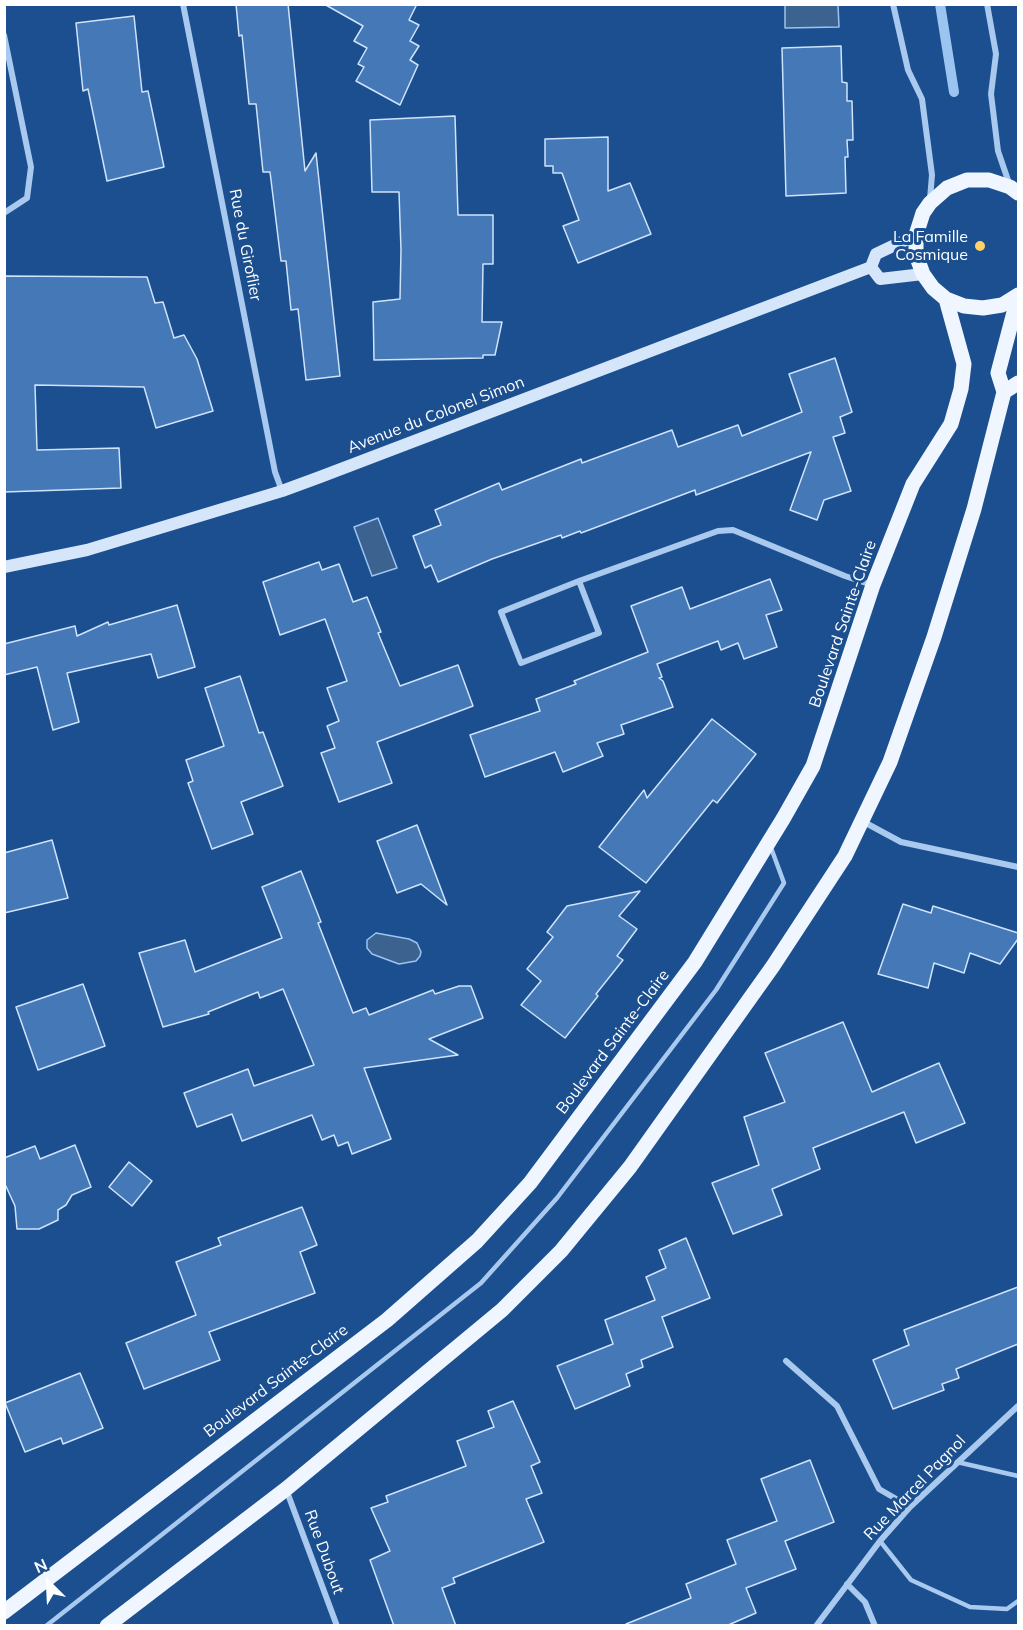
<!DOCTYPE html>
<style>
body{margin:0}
#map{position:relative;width:1023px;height:1630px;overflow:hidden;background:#1b4f8f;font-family:Mulish,sans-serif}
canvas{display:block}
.frame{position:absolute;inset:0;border:6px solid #fff;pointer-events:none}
.north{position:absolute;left:18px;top:1552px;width:60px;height:60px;-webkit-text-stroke:4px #1b4f8f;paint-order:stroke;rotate:336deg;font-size:16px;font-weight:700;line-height:24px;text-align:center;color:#fff}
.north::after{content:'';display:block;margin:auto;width:21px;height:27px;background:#fff;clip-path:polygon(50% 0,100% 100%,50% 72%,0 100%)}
</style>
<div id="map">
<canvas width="1023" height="1630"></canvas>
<div class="frame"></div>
<div class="north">N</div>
</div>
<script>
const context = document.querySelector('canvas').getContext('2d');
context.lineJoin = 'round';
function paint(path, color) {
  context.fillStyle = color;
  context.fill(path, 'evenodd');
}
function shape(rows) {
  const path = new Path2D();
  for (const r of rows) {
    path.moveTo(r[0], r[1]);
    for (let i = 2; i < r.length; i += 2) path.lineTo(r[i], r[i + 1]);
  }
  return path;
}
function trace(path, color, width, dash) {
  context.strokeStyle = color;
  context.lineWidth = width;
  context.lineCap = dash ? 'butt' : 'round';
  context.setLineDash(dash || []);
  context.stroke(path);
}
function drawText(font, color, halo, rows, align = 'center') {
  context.font = font + ' Mulish,sans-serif';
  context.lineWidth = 6;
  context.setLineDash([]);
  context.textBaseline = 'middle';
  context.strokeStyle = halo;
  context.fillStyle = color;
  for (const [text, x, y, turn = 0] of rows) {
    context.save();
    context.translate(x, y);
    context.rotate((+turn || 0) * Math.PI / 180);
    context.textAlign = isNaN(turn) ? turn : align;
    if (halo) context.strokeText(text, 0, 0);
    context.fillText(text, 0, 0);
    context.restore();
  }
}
const water = shape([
 [785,5,838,5,839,27,785,28,785,5],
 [378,518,397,568,372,576,354,527,378,518],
 [376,933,409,939,417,943,421,952,420,956,416,961,399,964,372,954,367,948,367,940,376,933]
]);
const stream = shape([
 [940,4,954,92]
]);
const building = shape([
 [236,4,288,4,305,171,316,153,340,376,306,380,298,309,291,310,286,261,281,261,270,172,263,172,256,104,249,104,242,35,239,36,236,4],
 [324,4,417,4,409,20,419,25,410,41,419,46,410,60,418,65,400,105,356,81,364,67,358,64,367,48,354,41,363,26,324,4],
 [134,16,142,92,148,91,164,167,107,181,88,89,83,91,76,23,134,16],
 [841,46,842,82,847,83,847,101,852,101,853,140,847,140,848,157,845,157,846,193,786,196,782,48,841,46],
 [455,116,458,215,493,215,493,264,483,264,482,322,502,322,495,355,483,355,483,358,374,360,373,302,400,299,401,250,399,192,372,192,370,120,455,116],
 [608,137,608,191,630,183,651,234,578,263,563,226,579,220,562,173,553,173,553,166,545,166,545,139,608,137],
 [4,276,147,277,155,303,163,302,174,338,184,335,197,359,213,411,156,428,144,387,35,385,37,450,119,448,121,488,4,492,4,276],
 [835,358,852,412,840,417,845,433,833,437,851,491,824,500,817,520,790,510,811,452,696,495,695,490,581,533,580,531,562,538,561,535,492,559,438,582,431,565,425,568,413,536,441,525,435,510,499,483,502,490,581,459,582,463,672,430,678,447,738,425,742,436,802,412,789,374,835,358],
 [319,562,322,570,339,564,353,602,367,597,381,632,378,633,400,686,458,665,473,706,377,742,392,783,339,802,321,753,335,748,327,726,339,721,327,688,347,681,325,619,280,635,263,582,319,562],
 [770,579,782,610,766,615,777,647,744,659,738,643,721,650,718,641,657,664,662,677,659,678,663,681,673,707,621,725,624,734,597,743,603,756,563,772,555,752,485,777,470,735,540,711,536,699,576,684,574,681,648,652,631,606,682,587,690,609,770,579],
 [177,605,195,667,158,678,151,654,67,673,79,722,53,730,37,667,4,675,4,644,75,626,77,636,108,622,109,625,177,605],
 [240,676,259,733,263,732,283,786,241,802,253,834,212,849,188,783,193,781,186,760,224,746,205,688,240,676],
 [712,719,756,754,717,803,713,800,646,883,599,847,644,790,647,798,712,719],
 [417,825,447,905,421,884,397,893,377,841,417,825],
 [52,840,68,898,4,913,4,853,52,840],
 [301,871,321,922,318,923,353,1013,366,1008,369,1015,433,990,435,994,459,986,471,986,483,1018,429,1039,458,1055,364,1068,391,1139,352,1154,348,1142,338,1146,334,1135,322,1140,312,1115,242,1141,232,1114,197,1127,184,1093,248,1069,254,1086,314,1065,283,989,260,998,258,992,208,1012,209,1014,163,1027,139,953,185,940,195,972,282,938,262,887,301,871],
 [640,891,619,916,637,929,617,956,623,960,596,994,598,996,565,1038,521,1005,541,981,527,969,553,937,547,932,567,906,640,891],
 [903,904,931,913,933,906,1018,933,1018,939,1000,964,970,953,964,973,934,963,928,988,878,974,903,904],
 [83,984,105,1046,38,1070,16,1007,83,984],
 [843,1022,872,1092,939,1063,965,1123,916,1143,904,1112,813,1148,820,1169,772,1189,782,1215,733,1234,712,1183,759,1165,744,1117,785,1102,765,1053,843,1022],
 [75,1145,91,1187,72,1195,66,1205,58,1210,58,1220,39,1229,17,1229,15,1206,4,1182,4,1158,35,1146,40,1159,75,1145],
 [129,1162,152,1181,132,1206,109,1187,129,1162],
 [302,1207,317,1245,300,1252,315,1293,209,1332,220,1360,144,1389,126,1343,196,1315,176,1262,221,1245,218,1238,302,1207],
 [686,1238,710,1298,662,1317,673,1347,641,1360,643,1367,626,1374,630,1386,575,1409,557,1366,613,1344,605,1320,655,1300,646,1277,666,1268,659,1250,686,1238],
 [1018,1287,1018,1344,956,1369,959,1378,942,1384,944,1390,893,1409,873,1360,909,1345,904,1330,1018,1287],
 [80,1373,103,1428,63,1444,61,1438,25,1452,5,1403,80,1373],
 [513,1401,540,1462,531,1466,542,1493,526,1499,544,1542,453,1578,455,1583,442,1588,456,1626,394,1626,370,1560,390,1551,371,1508,388,1502,386,1496,466,1466,457,1441,494,1427,488,1411,513,1401],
 [810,1460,834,1522,785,1541,796,1569,746,1588,756,1613,726,1626,626,1626,626,1624,691,1598,686,1584,736,1564,727,1540,777,1521,761,1479,810,1460]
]);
const service = shape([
 [957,1462,1018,1476],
 [880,1541,911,1580,970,1607,1007,1609,1018,1601],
 [46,1626,481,1283,557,1198,716,990,784,883,770,845]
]);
const minor = shape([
 [183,4,275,472,282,491],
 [893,4,908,70,922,99,932,175,930,199],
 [987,4,996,54,991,94,998,151,1010,186],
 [4,35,31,167,27,198,4,213],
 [579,581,599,633,521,663,501,612,579,581,718,531,733,530,845,576,872,585],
 [862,821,901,842,1018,867],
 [786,1361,837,1406,879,1489,910,1507],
 [286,1489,337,1626],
 [847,1584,865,1602,875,1626],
 [816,1626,880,1541,910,1507,1018,1406]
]);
const secondary = shape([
 [871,267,880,279,923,274],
 [4,567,87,550,282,491,320,477,871,267,876,254,916,235]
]);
const primary = shape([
 [1018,193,1010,187,989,180,967,180,947,188,930,203,923,213,916,235,916,255,923,274,933,288,946,299,964,306,983,308,1002,305,1018,295],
 [1004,392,1018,383],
 [4,1612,387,1320,477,1241,530,1183,695,962,783,819,813,766,873,585,913,484,951,424,961,389,964,364,946,299],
 [107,1626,286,1489,502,1310,561,1251,630,1167,773,966,845,856,890,762,934,637,974,509,1004,392,998,373,1018,297]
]);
const markers = [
 [980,246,6,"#ffd166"]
];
const poiNames = [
 ["La Famille",968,237],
 ["Cosmique",968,255]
];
const streetNames = [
 ["Rue du Giroflier",245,245,79],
 ["Avenue du Colonel Simon",436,415,-21],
 ["Boulevard Sainte-Claire",843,624,-71],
 ["Boulevard Sainte-Claire",613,1042,-53],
 ["Boulevard Sainte-Claire",276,1381,-37],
 ["Rue Marcel Pagnol",915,1488,-46],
 ["Rue Dubout",324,1552,70]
];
paint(water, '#3c6290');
trace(water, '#9cc4f0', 1.5);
trace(stream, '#9cc4f0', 10);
paint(building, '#4478b7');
trace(building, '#cfe3fa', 1.5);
trace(service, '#a9c9ee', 4.5);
trace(minor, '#a9c9ee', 6);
trace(secondary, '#d6e6fa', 12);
trace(primary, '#f0f6ff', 15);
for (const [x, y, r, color] of markers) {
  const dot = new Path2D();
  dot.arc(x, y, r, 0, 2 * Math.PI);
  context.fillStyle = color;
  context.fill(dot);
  trace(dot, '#1b4f8f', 2);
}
drawText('16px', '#fff', '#1b4f8f', poiNames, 'right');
drawText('16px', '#fff', '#1b4f8f', streetNames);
</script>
